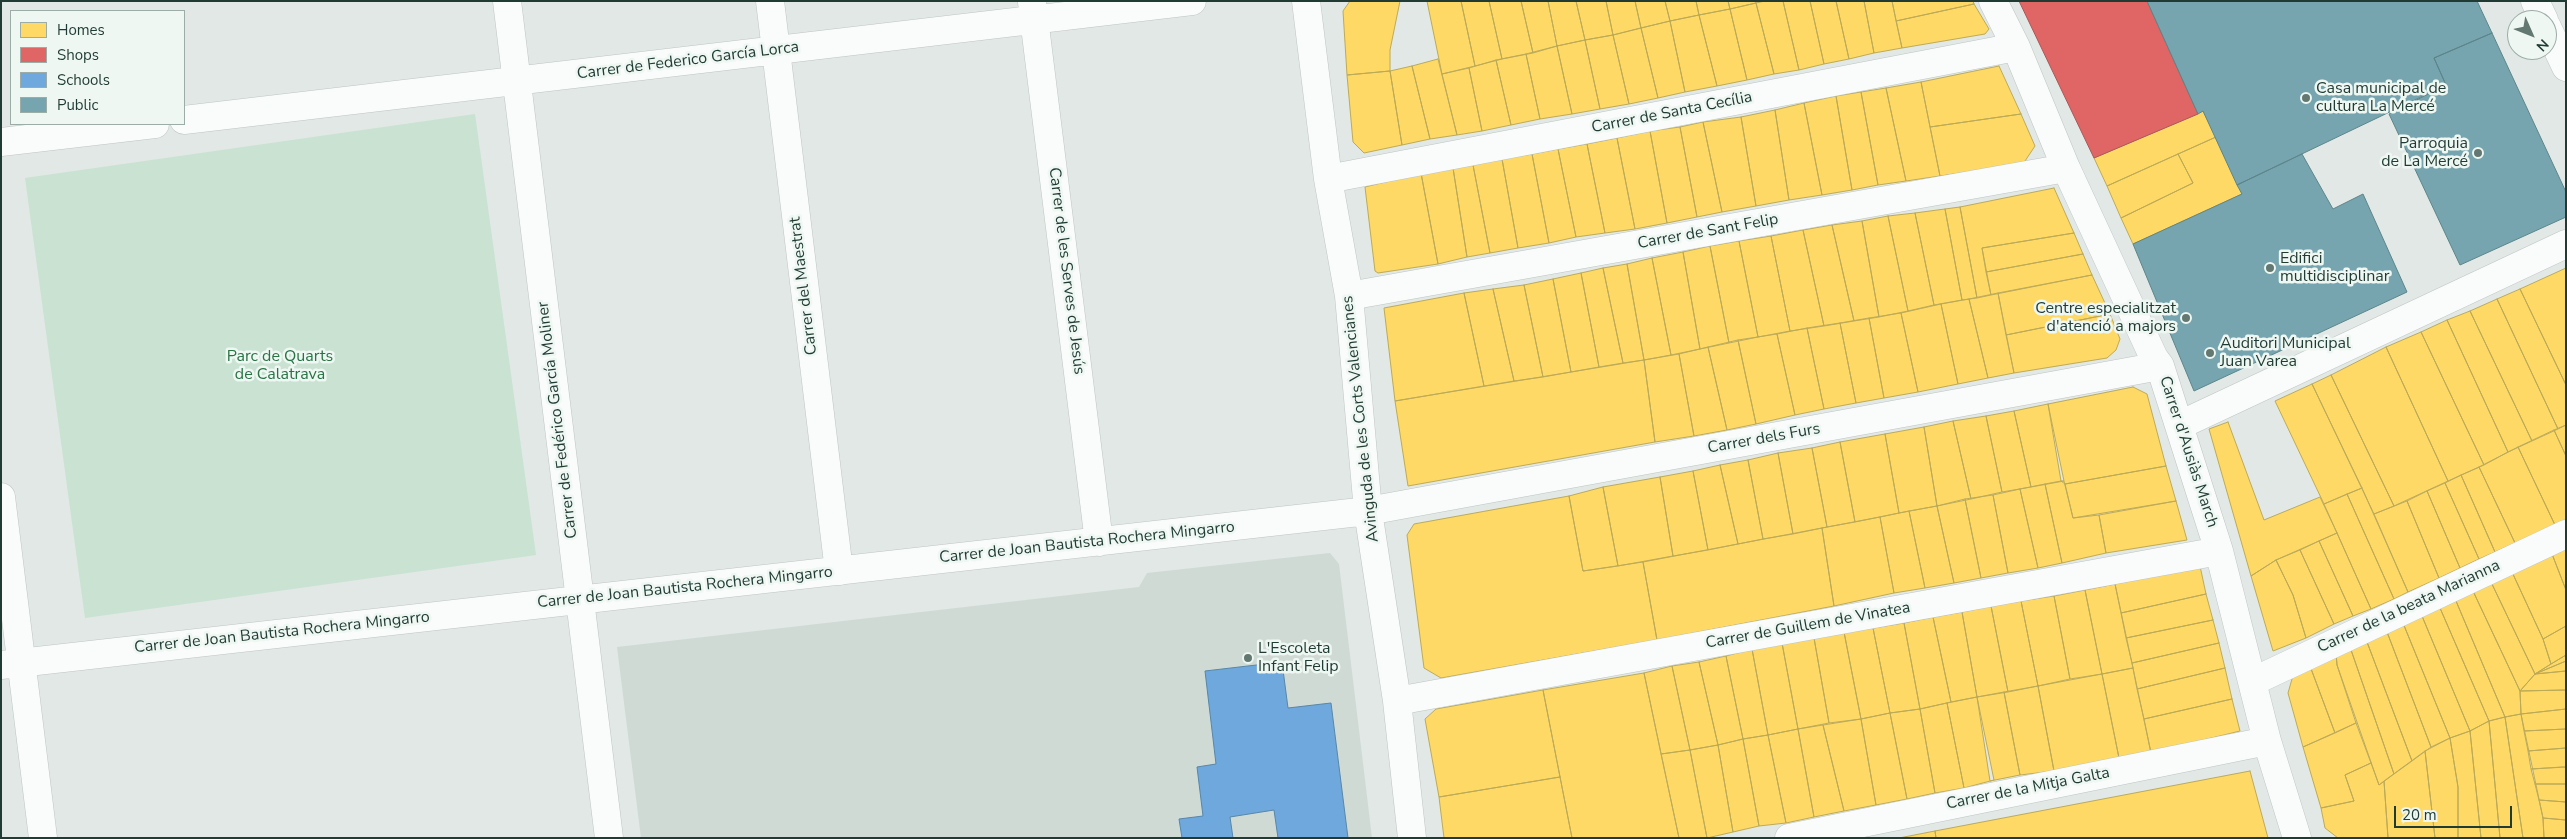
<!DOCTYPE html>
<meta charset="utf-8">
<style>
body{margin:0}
#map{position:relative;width:2567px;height:839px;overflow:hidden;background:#e1e8e5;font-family:"Nunito Sans",sans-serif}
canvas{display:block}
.frame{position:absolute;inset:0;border:2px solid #1f3b33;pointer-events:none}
.legend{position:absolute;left:10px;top:10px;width:175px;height:115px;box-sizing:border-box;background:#eff7f3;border:1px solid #9caca6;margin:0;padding:6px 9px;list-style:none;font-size:15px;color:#1f3b33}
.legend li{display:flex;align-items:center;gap:10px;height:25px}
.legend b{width:25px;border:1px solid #9caca6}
.north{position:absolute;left:2507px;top:10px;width:50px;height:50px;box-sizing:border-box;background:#eff7f3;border:1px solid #9caca6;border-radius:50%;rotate:134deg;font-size:14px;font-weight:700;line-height:20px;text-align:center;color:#1f3b33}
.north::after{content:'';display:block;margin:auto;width:18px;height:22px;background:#637871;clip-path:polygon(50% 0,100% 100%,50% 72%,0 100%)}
.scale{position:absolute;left:2394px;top:806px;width:118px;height:22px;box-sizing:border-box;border:2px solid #1f3b33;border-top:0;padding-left:6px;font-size:15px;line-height:18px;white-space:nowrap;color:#1f3b33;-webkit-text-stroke:4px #eff7f3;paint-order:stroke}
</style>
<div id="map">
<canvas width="2567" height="839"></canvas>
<div class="frame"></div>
<ul class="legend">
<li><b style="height:14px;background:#ffd966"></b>Homes</li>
<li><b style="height:14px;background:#e06666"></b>Shops</li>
<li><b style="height:14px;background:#6fa8dc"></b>Schools</li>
<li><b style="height:14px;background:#76a5af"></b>Public</li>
</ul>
<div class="north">N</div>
<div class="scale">20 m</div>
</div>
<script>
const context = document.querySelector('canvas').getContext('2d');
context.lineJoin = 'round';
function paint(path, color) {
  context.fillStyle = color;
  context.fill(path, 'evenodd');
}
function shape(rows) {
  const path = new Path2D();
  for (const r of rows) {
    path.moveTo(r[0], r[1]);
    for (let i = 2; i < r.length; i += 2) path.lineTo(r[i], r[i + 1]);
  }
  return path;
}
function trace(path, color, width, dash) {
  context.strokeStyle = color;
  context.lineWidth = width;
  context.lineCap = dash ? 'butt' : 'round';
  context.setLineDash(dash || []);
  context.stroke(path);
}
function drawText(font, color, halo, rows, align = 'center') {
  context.font = font + ' "Nunito Sans",sans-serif';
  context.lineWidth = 5;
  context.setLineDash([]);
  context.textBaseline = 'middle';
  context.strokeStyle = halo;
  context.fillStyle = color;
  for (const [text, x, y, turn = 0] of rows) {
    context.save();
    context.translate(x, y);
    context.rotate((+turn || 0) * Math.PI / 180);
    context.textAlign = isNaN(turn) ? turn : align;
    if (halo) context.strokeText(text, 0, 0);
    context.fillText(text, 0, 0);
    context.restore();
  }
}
const built = shape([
 [1330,553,1339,564,1372,838,641,838,617,647,1139,587,1147,573]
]);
const green = shape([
 [475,114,536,555,85,618,25,178]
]);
const homes = shape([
 [1350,1,1400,1,1390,50,1390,71,1347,75,1343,11,1350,1],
 [1427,1,1461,1,1475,66,1442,74,1427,1],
 [1461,1,1489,1,1502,59,1475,66,1461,1],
 [1489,1,1521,1,1533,53,1502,59,1489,1],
 [1521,1,1548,1,1557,46,1533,53,1521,1],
 [1548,1,1576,1,1585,40,1557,46,1548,1],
 [1576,1,1606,1,1613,35,1585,40,1576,1],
 [1606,1,1635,1,1641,28,1613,35,1606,1],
 [1635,1,1665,1,1670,21,1641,28,1635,1],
 [1665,1,1696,1,1699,15,1670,21,1665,1],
 [1696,1,1728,1,1730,9,1699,15,1696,1],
 [1728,1,1756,1,1756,3,1730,9,1728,1],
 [1765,1,1783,1,1799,70,1774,74,1756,3,1765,1],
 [1783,1,1810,1,1824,64,1799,70,1783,1],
 [1810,1,1836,1,1849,59,1824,64,1810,1],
 [1836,1,1864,1,1874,53,1849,59,1836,1],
 [1864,1,1892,1,1902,48,1874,53,1864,1],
 [1892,1,1973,1,1974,4,1896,21,1892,1],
 [1756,3,1774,74,1747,80,1730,9,1756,3],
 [1974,4,1989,29,1985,34,1902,48,1896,21,1974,4],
 [1730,9,1747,80,1717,86,1699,15,1730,9],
 [1699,15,1717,86,1685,92,1670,21,1699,15],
 [1670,21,1685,92,1658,98,1641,28,1670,21],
 [1641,28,1658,98,1629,104,1613,35,1641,28],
 [1613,35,1629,104,1600,109,1585,40,1613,35],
 [1585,40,1600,109,1572,114,1557,46,1585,40],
 [1557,46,1572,114,1540,119,1526,54,1557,46],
 [1526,54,1540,119,1511,125,1496,60,1526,54],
 [1438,59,1457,135,1430,139,1412,66,1438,59],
 [1496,60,1511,125,1482,131,1469,68,1496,60],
 [1412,66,1430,139,1402,145,1390,71,1412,66],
 [1999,66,2021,114,1930,127,1921,82,1999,66],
 [1469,68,1482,131,1457,135,1442,74,1469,68],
 [1390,71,1402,145,1364,153,1353,142,1347,75,1390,71],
 [1921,82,1940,176,1906,181,1886,88,1921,82],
 [1886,88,1906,181,1878,185,1861,92,1886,88],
 [1861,92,1878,185,1852,190,1836,96,1861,92],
 [1836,96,1852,190,1822,195,1804,103,1836,96],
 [1804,103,1822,195,1789,200,1775,110,1804,103],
 [1775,110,1789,200,1756,206,1741,117,1775,110],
 [2203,111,2216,137,2107,186,2094,158,2203,111],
 [2021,114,2035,146,2023,164,1940,176,1930,127,2021,114],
 [1741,117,1756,206,1722,212,1703,122,1741,117],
 [1703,122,1722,212,1697,217,1680,127,1703,122],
 [1680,127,1697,217,1667,223,1650,131,1680,127],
 [1650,131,1667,223,1635,229,1617,138,1650,131],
 [2216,137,2242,194,2133,244,2121,218,2193,183,2178,154,2216,137],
 [1617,138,1635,229,1605,233,1587,144,1617,138],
 [1587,144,1605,233,1576,237,1558,149,1587,144],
 [1558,149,1576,237,1549,243,1532,154,1558,149],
 [1532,154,1549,243,1518,248,1502,159,1532,154],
 [2178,154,2193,183,2121,218,2107,186,2178,154],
 [1502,159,1518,248,1490,253,1473,165,1502,159],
 [1473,165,1490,253,1467,257,1453,168,1473,165],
 [1453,168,1467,257,1438,264,1421,173,1453,168],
 [1421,173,1438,264,1378,273,1375,271,1365,187,1421,173],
 [2054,188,2074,233,1982,248,1991,295,1977,298,1960,207,2054,188],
 [1960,207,1977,298,1962,300,1945,209,1960,207],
 [1945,209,1962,300,1934,305,1915,213,1945,209],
 [1915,213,1934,305,1908,311,1888,216,1915,213],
 [1888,216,1908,311,1879,317,1862,221,1888,216],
 [1862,221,1879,317,1854,321,1832,225,1862,221],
 [1832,225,1854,321,1824,326,1803,230,1832,225],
 [1803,230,1824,326,1790,331,1771,236,1803,230],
 [2074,233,2083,254,1986,272,1982,248,2074,233],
 [1771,236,1790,331,1758,337,1739,241,1771,236],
 [1739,241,1758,337,1729,343,1710,246,1739,241],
 [1710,246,1729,343,1700,349,1683,252,1710,246],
 [1683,252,1700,349,1671,355,1652,258,1683,252],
 [2083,254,2092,275,1991,295,1986,272,2083,254],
 [1652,258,1671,355,1644,360,1627,264,1652,258],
 [1627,264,1644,360,1623,363,1603,268,1627,264],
 [1603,268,1623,363,1599,367,1581,273,1603,268],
 [2566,268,2566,385,2520,289,2566,268],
 [1581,273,1599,367,1571,372,1553,279,1581,273],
 [2092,275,2110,314,2006,335,1998,293,2092,275],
 [1553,279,1571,372,1543,377,1524,285,1553,279],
 [1524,285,1543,377,1514,381,1493,289,1524,285],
 [1493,289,1514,381,1484,386,1464,293,1493,289],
 [2520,289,2566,385,2566,425,2558,429,2497,299,2520,289],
 [1464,293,1484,386,1395,401,1384,308,1464,293],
 [1998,293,2014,373,1988,378,1969,299,1998,293],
 [1969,299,1988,378,1958,384,1941,304,1969,299],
 [2497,299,2558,429,2532,441,2470,311,2497,299],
 [1941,304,1958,384,1918,392,1901,313,1941,304],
 [2470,311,2532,441,2508,452,2447,320,2470,311],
 [1901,313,1918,392,1884,398,1869,318,1901,313],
 [2110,314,2120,339,2116,350,2107,358,2014,373,2006,335,2110,314],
 [1869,318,1884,398,1856,403,1840,323,1869,318],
 [2447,320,2508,452,2484,465,2421,332,2447,320],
 [1840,323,1856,403,1824,409,1807,328,1840,323],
 [1807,328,1824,409,1795,415,1777,334,1807,328],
 [2421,332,2484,465,2448,481,2386,347,2421,332],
 [1777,334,1795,415,1756,424,1738,340,1777,334],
 [1738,340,1756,424,1727,430,1708,347,1738,340],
 [1708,347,1727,430,1694,436,1679,354,1708,347],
 [2386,347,2448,481,2394,506,2331,375,2386,347],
 [1679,354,1694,436,1655,442,1644,360,1679,354],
 [1644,360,1655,442,1408,486,1395,401,1644,360],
 [2331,375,2394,506,2374,514,2312,384,2331,375],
 [2312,384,2362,488,2324,504,2275,401,2312,384],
 [2133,387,2147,394,2166,466,2065,484,2061,481,2048,404,2133,387],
 [2048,404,2064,481,2031,487,2014,411,2048,404],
 [2014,411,2031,487,2002,492,1986,416,2014,411],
 [1986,416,2002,492,1971,499,1953,421,1986,416],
 [1953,421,1971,499,1937,506,1924,427,1953,421],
 [2228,422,2264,520,2320,497,2337,533,2276,560,2251,576,2209,429,2228,422],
 [2566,425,2566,456,2554,430,2566,425],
 [1924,427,1937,506,1899,513,1885,434,1924,427],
 [2554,430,2566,456,2566,520,2555,525,2518,447,2554,430],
 [1885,434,1899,513,1855,522,1840,442,1885,434],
 [1840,442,1855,522,1827,527,1812,448,1840,442],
 [2518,447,2555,525,2515,543,2479,467,2518,447],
 [1812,448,1827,527,1793,534,1778,453,1812,448],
 [1778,453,1793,534,1763,539,1748,460,1778,453],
 [1748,460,1763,539,1738,544,1720,465,1748,460],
 [1720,465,1738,544,1708,550,1693,471,1720,465],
 [2166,466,2176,501,2073,518,2065,484,2166,466],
 [2479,467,2515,543,2495,552,2461,475,2479,467],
 [1693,471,1708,550,1673,556,1660,477,1693,471],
 [2461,475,2495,552,2479,559,2445,483,2461,475],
 [1660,477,1673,556,1618,566,1603,487,1660,477],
 [2061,481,2064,481,2073,518,2099,515,2106,553,2062,563,2045,484,2061,481],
 [2445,483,2479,559,2460,568,2427,491,2445,483],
 [2045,484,2062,563,2038,568,2020,489,2045,484],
 [1603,487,1618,566,1583,571,1569,496,1603,487],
 [2362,488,2408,592,2394,599,2347,494,2362,488],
 [2020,489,2038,568,2008,573,1993,495,2020,489],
 [2427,491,2460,568,2439,578,2407,501,2427,491],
 [2347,494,2394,599,2371,609,2324,504,2347,494],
 [1993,495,2008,573,1981,578,1965,499,1993,495],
 [1569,496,1583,571,1643,562,1657,640,1441,678,1424,668,1407,535,1414,524,1569,496],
 [1965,499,1981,578,1954,583,1937,506,1965,499],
 [2176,501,2187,540,2106,553,2099,515,2176,501],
 [2407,501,2439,578,2408,592,2374,514,2407,501],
 [1937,506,1954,583,1925,588,1909,511,1937,506],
 [1909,511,1925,588,1894,593,1880,517,1909,511],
 [1880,517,1894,593,1834,606,1822,528,1880,517],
 [1822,528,1834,606,1657,640,1643,562,1822,528],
 [2337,533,2371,609,2353,616,2319,541,2337,533],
 [2319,541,2353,616,2334,624,2300,550,2319,541],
 [2566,549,2566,590,2552,554,2566,549],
 [2300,550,2334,624,2306,638,2293,595,2276,560,2300,550],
 [2552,554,2566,590,2566,626,2543,639,2512,572,2552,554],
 [2276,560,2293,595,2306,638,2273,651,2251,576,2276,560],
 [2200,566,2206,594,2121,613,2115,584,2200,566],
 [2512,572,2543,639,2551,664,2535,674,2491,582,2512,572],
 [2491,582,2535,674,2520,691,2473,591,2491,582],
 [2115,584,2133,668,2102,674,2085,590,2115,584],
 [2085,590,2102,674,2070,679,2054,596,2085,590],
 [2473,591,2520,691,2521,714,2505,717,2456,601,2473,591],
 [2206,594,2213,620,2126,638,2121,613,2206,594],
 [2054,596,2070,679,2038,686,2021,601,2054,596],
 [2021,601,2038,686,2008,692,1991,606,2021,601],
 [2456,601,2505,717,2489,721,2440,608,2456,601],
 [1991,606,2008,692,1977,697,1962,612,1991,606],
 [2440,608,2489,721,2470,731,2422,616,2440,608],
 [1962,612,1977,697,1951,702,1933,617,1962,612],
 [2422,616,2470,731,2450,738,2403,623,2422,616],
 [1933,617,1951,702,1920,709,1904,623,1933,617],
 [2213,620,2219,643,2132,663,2126,638,2213,620],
 [1904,623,1920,709,1890,713,1873,628,1904,623],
 [2403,623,2450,738,2431,747,2387,632,2403,623],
 [2566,626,2566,655,2551,664,2543,639,2566,626],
 [1873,628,1890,713,1861,719,1844,632,1873,628],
 [1844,632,1861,719,1829,723,1814,638,1844,632],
 [2387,632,2431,747,2412,761,2367,642,2387,632],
 [1814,638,1829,723,1798,729,1782,643,1814,638],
 [2367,642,2412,761,2394,774,2350,647,2367,642],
 [1782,643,1798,729,1768,735,1752,649,1782,643],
 [2219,643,2225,668,2137,689,2132,663,2219,643],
 [2350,647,2394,774,2379,785,2337,665,2336,653,2350,647],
 [1752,649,1768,735,1743,739,1726,656,1752,649],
 [2336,653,2337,665,2356,723,2335,733,2310,666,2336,653],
 [2566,655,2566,661,2535,674,2551,664,2566,655],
 [1726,656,1743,739,1718,745,1699,662,1726,656],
 [2566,661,2566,671,2535,674,2566,661],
 [1699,662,1718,745,1690,750,1672,666,1699,662],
 [1672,666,1690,750,1661,754,1644,673,1672,666],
 [2310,666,2335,733,2303,747,2288,693,2294,672,2310,666],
 [2133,668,2151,753,2119,758,2102,674,2133,668],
 [2225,668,2232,699,2144,719,2137,689,2225,668],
 [2566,671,2566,690,2520,691,2535,674,2566,671],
 [1644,673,1679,838,1572,838,1543,690,1644,673],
 [2102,674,2119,758,2054,771,2038,686,2102,674],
 [2038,686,2054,771,2020,775,2004,692,2038,686],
 [1543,690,1560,777,1439,797,1425,719,1436,709,1543,690],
 [2566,690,2566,709,2521,714,2520,691,2566,690],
 [2004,692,2020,775,1990,781,1977,697,2004,692],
 [1977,697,1994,780,1964,788,1947,703,1977,697],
 [2232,699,2240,731,2151,753,2144,719,2232,699],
 [1947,703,1964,788,1935,793,1920,709,1947,703],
 [1920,709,1935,793,1907,799,1890,713,1920,709],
 [2566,709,2566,729,2524,731,2521,714,2566,709],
 [1890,713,1907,799,1876,805,1861,719,1890,713],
 [2521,714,2543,818,2544,838,2523,838,2505,717,2521,714],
 [2505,717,2523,838,2500,838,2489,721,2505,717],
 [1861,719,1876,805,1844,811,1823,725,1861,719],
 [2489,721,2500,838,2481,838,2470,731,2489,721],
 [2356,723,2371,763,2345,775,2354,801,2321,808,2303,747,2356,723],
 [1823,725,1844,811,1814,817,1798,729,1823,725],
 [1798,729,1814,817,1786,823,1768,735,1798,729],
 [2566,729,2566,748,2528,751,2524,731,2566,729],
 [2470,731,2481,838,2458,838,2458,787,2450,738,2470,731],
 [1768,735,1786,823,1759,826,1743,739,1768,735],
 [2450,738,2458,787,2458,838,2435,838,2425,751,2450,738],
 [1743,739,1759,826,1733,832,1718,745,1743,739],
 [1718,745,1733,832,1707,838,1690,750,1718,745],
 [2566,748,2566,767,2531,769,2528,751,2566,748],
 [1690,750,1707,838,1679,838,1661,754,1690,750],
 [2425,751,2435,838,2388,838,2384,781,2425,751],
 [2371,763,2379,785,2384,781,2388,838,2338,838,2325,828,2321,808,2354,801,2345,775,2371,763],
 [2562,767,2566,767,2566,784,2535,784,2531,769,2562,767],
 [2250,771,2268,838,1936,838,1935,831,2250,771],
 [1560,777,1572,838,1444,838,1439,797,1560,777],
 [2535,784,2566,784,2566,802,2539,800,2535,784],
 [2539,800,2566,802,2566,820,2543,818,2539,800],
 [2543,818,2566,820,2566,838,2544,838,2543,818],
 [1935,831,1936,838,1899,838,1935,831]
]);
const shops = shape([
 [2019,1,2147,1,2198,114,2094,158,2019,1]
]);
const schools = shape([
 [1282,662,1288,708,1331,703,1348,838,1278,838,1274,810,1230,817,1233,838,1182,838,1179,819,1203,816,1197,767,1216,764,1205,671,1282,662]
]);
const public = shape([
 [2147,1,2477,1,2492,33,2434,58,2446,85,2237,185,2203,111,2198,114,2147,1],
 [2492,33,2566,192,2566,217,2460,265,2389,114,2446,85,2434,58,2492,33],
 [2302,154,2333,209,2363,194,2407,292,2194,391,2133,244,2242,194,2237,185,2302,154]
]);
const minor = shape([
 [507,1,609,838],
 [770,1,839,571],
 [1306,1,1328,179,1349,296,1368,511,1397,701,1412,838],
 [1993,1,2016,47,2066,168,2154,358,2160,366,2219,551,2267,741,2297,838],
 [2535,1,2544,20],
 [1032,2,1099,542],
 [2547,27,2566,67],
 [184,120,1192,1],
 [1,142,155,124],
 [1328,179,2016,47],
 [1349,296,2066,168],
 [2180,425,2566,244],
 [1,497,43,838],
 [1,665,1368,511,2160,366],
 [2254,681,2566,534],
 [1397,701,2219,551],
 [1789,838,2267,741]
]);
const markers = [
 [2306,98,5,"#637871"],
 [2478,153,5,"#637871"],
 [2270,268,5,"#637871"],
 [2186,318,5,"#637871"],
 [2210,353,5,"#637871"],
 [1248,658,5,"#637871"]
];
const streetNames = [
 ["Carrer de Federico García Lorca",688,61,-7],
 ["Carrer de Santa Cecília",1672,113,-11],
 ["Carrer de Sant Felip",1708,232,-10],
 ["Carrer de les Serves de Jesús",1066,271,83],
 ["Carrer del Maestrat",804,286,-97],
 ["Avinguda de les Corts Valencianes",1361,419,-96],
 ["Carrer de Fedérico García Moliner",558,420,-97],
 ["Carrer dels Furs",1764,439,-10],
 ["Carrer d'Ausiàs March",2188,452,72],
 ["Carrer de Joan Bautista Rochera Mingarro",1087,543,-6],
 ["Carrer de Joan Bautista Rochera Mingarro",685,588,-6],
 ["Carrer de la beata Marianna",2409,607,-25],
 ["Carrer de Guillem de Vinatea",1808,626,-10],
 ["Carrer de Joan Bautista Rochera Mingarro",282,633,-6],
 ["Carrer de la Mitja Galta",2028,789,-11]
];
const poiNames = [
 ["Casa municipal de",2316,89],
 ["cultura La Mercé",2316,107],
 ["Parroquia",2468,144,"right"],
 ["de La Mercé",2468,162,"right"],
 ["Edifici",2280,259],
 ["multidisciplinar",2280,277],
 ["Centre especialitzat",2176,309,"right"],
 ["d'atenció a majors",2176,327,"right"],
 ["Auditori Municipal",2220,344],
 ["Juan Varea",2220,362],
 ["L'Escoleta",1258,649],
 ["Infant Felip",1258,667]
];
const parkNames = [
 ["Parc de Quarts",280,357],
 ["de Calatrava",280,375]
];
paint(built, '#cfdad5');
paint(green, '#c9e2d1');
paint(homes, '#ffd966');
trace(homes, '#bcaa57', 1);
paint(shops, '#e06666');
trace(shops, '#a65957', 1);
paint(schools, '#6fa8dc');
trace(schools, '#5787a9', 1);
paint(public, '#76a5af');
trace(public, '#5c858a', 1);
trace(minor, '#bec5c2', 29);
trace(minor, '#fafcfb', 28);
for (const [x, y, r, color] of markers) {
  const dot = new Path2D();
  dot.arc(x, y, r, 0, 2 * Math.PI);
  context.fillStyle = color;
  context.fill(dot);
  trace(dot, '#eff7f3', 2);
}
drawText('16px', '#1f3b33', '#eff7f3', streetNames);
drawText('16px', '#1f3b33', '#eff7f3', poiNames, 'left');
drawText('16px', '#277444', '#eff7f3', parkNames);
</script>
